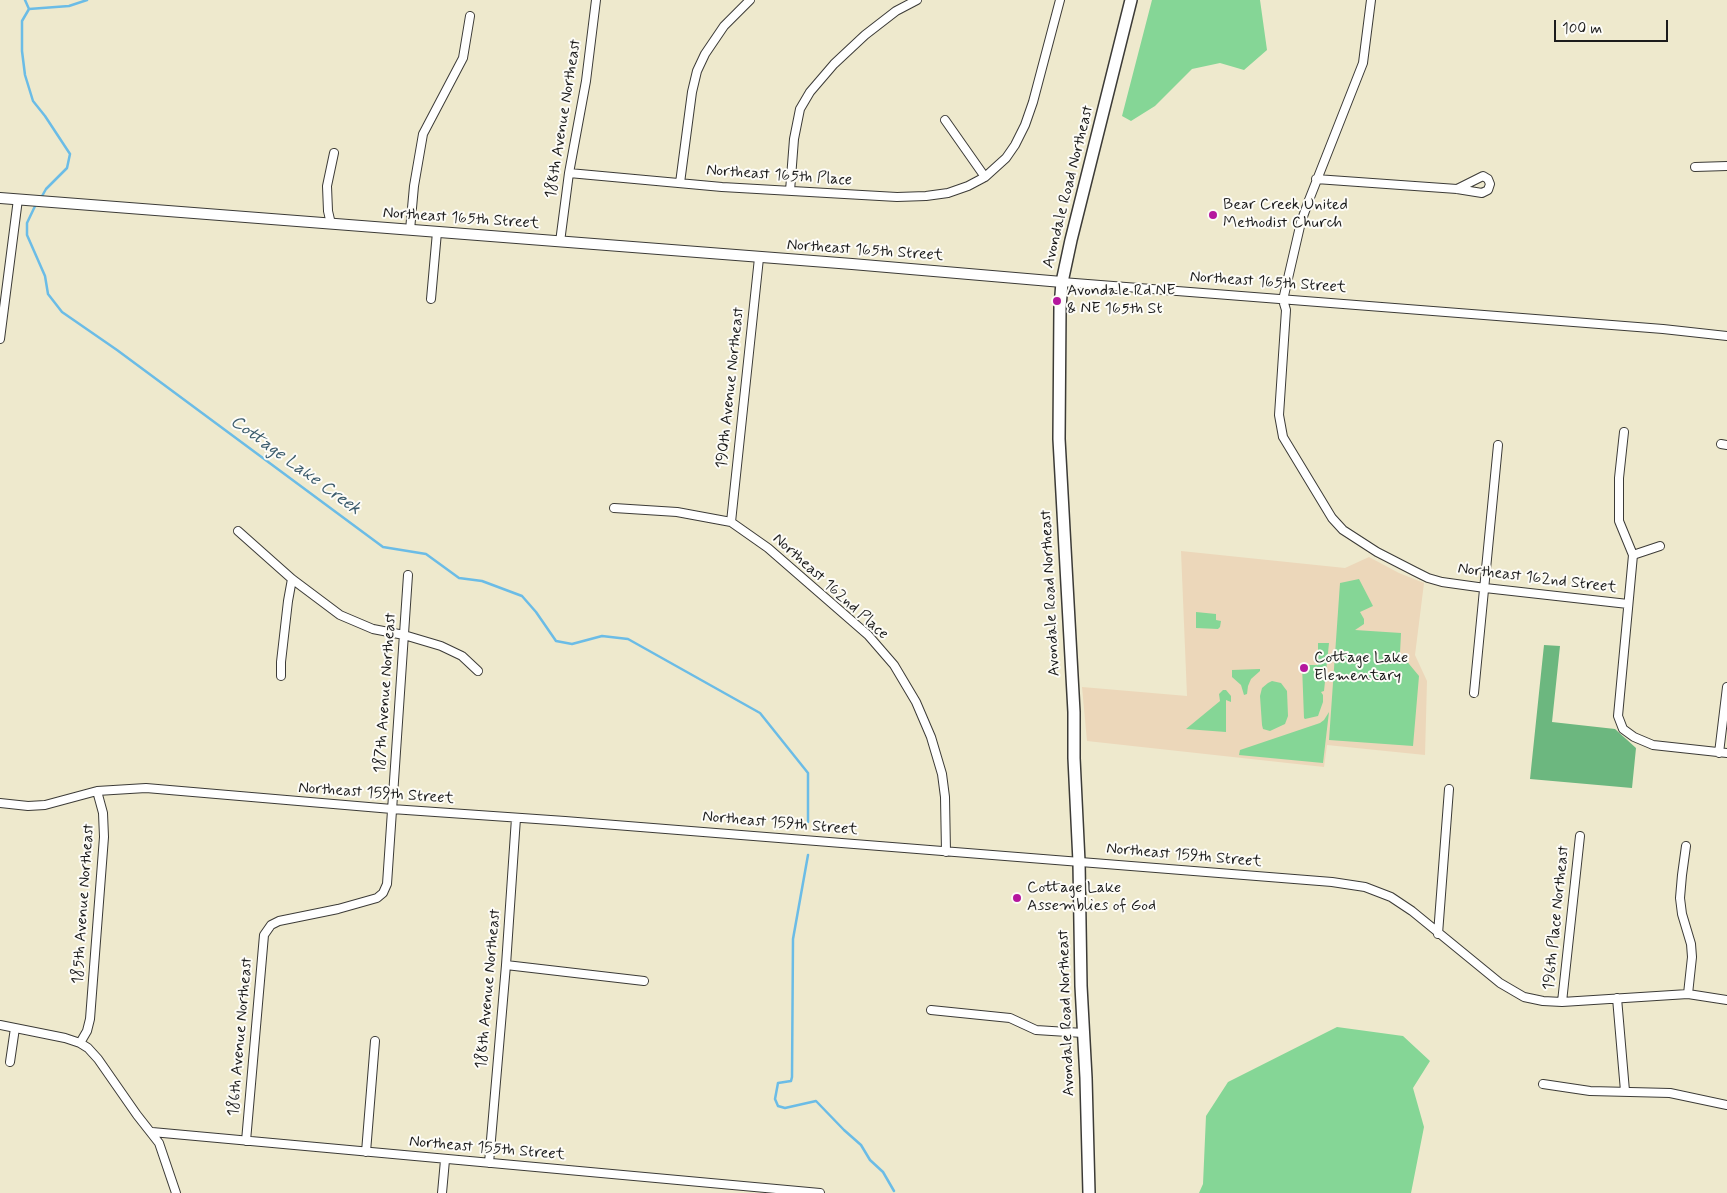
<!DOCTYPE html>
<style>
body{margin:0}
#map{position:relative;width:1727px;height:1193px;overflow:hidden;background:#eee9cd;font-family:Mynerve,sans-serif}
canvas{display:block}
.scale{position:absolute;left:1554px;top:20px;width:114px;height:22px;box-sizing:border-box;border:2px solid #1c1c1c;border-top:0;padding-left:6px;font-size:15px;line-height:18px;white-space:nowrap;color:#1c1c1c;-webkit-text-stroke:4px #fdfcf7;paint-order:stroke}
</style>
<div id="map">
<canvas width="1727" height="1193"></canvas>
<div class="scale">100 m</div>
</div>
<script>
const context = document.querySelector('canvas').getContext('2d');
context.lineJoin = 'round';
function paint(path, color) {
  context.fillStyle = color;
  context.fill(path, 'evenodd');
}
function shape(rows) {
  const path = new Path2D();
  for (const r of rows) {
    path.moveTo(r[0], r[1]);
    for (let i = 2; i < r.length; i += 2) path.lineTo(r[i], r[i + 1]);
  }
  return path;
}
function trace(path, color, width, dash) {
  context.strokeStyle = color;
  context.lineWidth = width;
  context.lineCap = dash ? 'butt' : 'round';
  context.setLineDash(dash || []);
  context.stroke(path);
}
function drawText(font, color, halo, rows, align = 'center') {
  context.font = font + ' Mynerve,sans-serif';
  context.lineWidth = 4;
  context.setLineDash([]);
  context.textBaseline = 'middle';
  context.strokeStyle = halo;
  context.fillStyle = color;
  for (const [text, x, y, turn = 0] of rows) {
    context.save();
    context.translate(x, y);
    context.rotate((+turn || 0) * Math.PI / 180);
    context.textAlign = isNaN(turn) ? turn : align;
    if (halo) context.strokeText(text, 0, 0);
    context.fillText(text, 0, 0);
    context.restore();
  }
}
const built = shape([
 [1181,551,1345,568,1369,557,1399,573,1424,583,1415,655,1427,681,1425,755,1327,745,1324,767,1087,741,1082,687,1187,696]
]);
const green = shape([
 [1152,0,1260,0,1267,50,1244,70,1220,63,1192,69,1155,106,1131,121,1122,116],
 [1359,579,1373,606,1360,612,1364,619,1364,624,1355,630,1401,633,1400,653,1419,676,1413,746,1329,740,1340,583],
 [1196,612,1216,614,1216,620,1221,621,1220,627,1218,629,1196,628],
 [1318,643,1329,643,1324,691,1321,692,1323,695,1323,702,1318,716,1305,719,1304,718,1302,665,1318,665],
 [1260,669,1260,671,1251,679,1248,686,1247,694,1244,695,1241,685,1232,677,1232,670],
 [1272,681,1281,683,1287,691,1288,716,1285,724,1270,731,1263,729,1262,725,1260,696,1262,688,1268,683],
 [1223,690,1226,690,1231,696,1231,702,1226,700,1226,732,1186,729,1220,701,1219,694],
 [1329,712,1323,763,1239,755,1240,750,1320,723,1324,720],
 [1337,1027,1403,1036,1430,1061,1413,1088,1424,1127,1411,1193,1199,1193,1203,1184,1206,1116,1228,1082]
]);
const forest = shape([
 [1544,645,1560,646,1552,722,1615,729,1636,748,1632,788,1530,779]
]);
const stream = shape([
 [25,0,29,9],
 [29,9,22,21,22,51,25,75,33,101,45,116,70,154,67,168,46,189,41,198],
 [29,9,69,6,87,0],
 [36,204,27,223,27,235,45,276,48,294,62,312,117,350,383,547,426,554,459,578,482,581,522,596,536,612,556,641,572,644,602,636,628,639,760,713,808,773,808,822],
 [808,855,793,939,792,1077,791,1081,778,1083,775,1099,778,1106,785,1108,816,1101,844,1130,861,1145,870,1160,883,1172,894,1191]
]);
const minor = shape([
 [1371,0,1363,63,1309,200,1301,222,1283,300,1286,310,1279,415,1283,437,1332,518,1343,530,1377,552,1414,571,1428,578,1442,582,1485,588,1628,604],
 [945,120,985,177],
 [1695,167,1727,166],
 [569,173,722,187,897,197,926,196,948,193,968,186,985,177,1006,158,1015,145,1025,125,1033,102,1060,0],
 [1316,179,1457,189,1482,193,1488,190,1490,184,1488,179,1483,176,1457,189],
 [680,183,692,92,697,71,705,54,724,26,750,0],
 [790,191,794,139,800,109,810,92,834,64,865,35,896,11,917,0],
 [331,224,328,211,327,186,334,153],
 [410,230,414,186,423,134,463,58,470,16],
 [560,242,569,173,586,81,596,0],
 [1062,282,1663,329,1727,336],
 [431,299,437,232],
 [0,339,18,199],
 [1624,432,1619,478,1619,521,1633,555,1618,716,1623,729,1634,737,1653,745,1727,753],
 [1721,444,1727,445],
 [614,508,677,512,731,522,768,548,868,635,894,665,916,702,931,737,942,774,945,797,946,852],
 [731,522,759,258],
 [238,531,292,579,340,615,373,629,404,635,441,646,462,656,478,671],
 [1633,555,1660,546],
 [281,676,281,662,288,601,292,579],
 [1474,693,1498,445],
 [1719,753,1727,687],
 [0,803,28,806,45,805,97,791,146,788,392,809,565,821,1332,882,1365,887,1391,897,1412,911,1500,983,1524,997,1543,1001,1562,1002,1688,994,1727,1000],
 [1686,846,1682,875,1680,898,1682,914,1691,944,1692,957,1688,994],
 [1438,934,1449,789],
 [506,965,644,981],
 [1617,998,1625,1091],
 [1562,1002,1580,836],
 [931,1010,1010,1018,1036,1030,1083,1033],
 [0,1025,65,1038,80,1043,88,1048,98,1059,137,1115,159,1143,176,1193],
 [80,1043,87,1031,90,1019,104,837,103,813,97,791],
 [10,1062,15,1028],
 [1543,1084,1590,1091,1670,1093,1727,1105],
 [152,1132,820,1193],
 [246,1141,264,935,271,925,279,921,338,909,377,898,383,893,387,884,408,575],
 [366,1152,375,1041],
 [489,1163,506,965,516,818],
 [442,1193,445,1160]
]);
const tertiary = shape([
 [0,198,852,264,1062,282]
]);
const secondary = shape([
 [1089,1193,1086,1078,1081,986,1079,862,1074,758,1074,712,1059,439,1060,308,1062,282,1071,240,1131,0]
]);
const markers = [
 [1213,215,5,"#b5179e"],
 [1057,301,5,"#b5179e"],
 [1304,668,5,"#b5179e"],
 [1017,898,5,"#b5179e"]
];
const streetNames = [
 ["188th Avenue Northeast",564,119,-81],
 ["Northeast 165th Place",779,176,4],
 ["Avondale Road Northeast",1069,187,-76],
 ["Northeast 165th Street",461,219,4],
 ["Northeast 165th Street",865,251,4],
 ["Northeast 165th Street",1268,283,4],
 ["190th Avenue Northeast",731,388,-84],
 ["Northeast 162nd Street",1537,579,7],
 ["Northeast 162nd Place",830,587,42],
 ["Avondale Road Northeast",1051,593,-93],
 ["187th Avenue Northeast",386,693,-86],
 ["Northeast 159th Street",376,794,4],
 ["Northeast 159th Street",780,824,5],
 ["Northeast 159th Street",1184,856,5],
 ["185th Avenue Northeast",84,904,-86],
 ["196th Place Northeast",1557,918,-84],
 ["188th Avenue Northeast",489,989,-85],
 ["Avondale Road Northeast",1067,1013,-92],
 ["186th Avenue Northeast",241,1037,-85],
 ["Northeast 155th Street",487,1149,5]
];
const poiNames = [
 ["Bear Creek United",1223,206],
 ["Methodist Church",1223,224],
 ["Avondale Rd NE",1067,292],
 ["& NE 165th St",1067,310],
 ["Cottage Lake",1314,659],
 ["Elementary",1314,677],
 ["Cottage Lake",1027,889],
 ["Assemblies of God",1027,907]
];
const waterNames = [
 ["Cottage Lake Creek",295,466,36]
];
paint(built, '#ecd7ba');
paint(green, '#85d696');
paint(forest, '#6cb77f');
trace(stream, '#6bbce6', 2.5);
trace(minor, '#3c3b37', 10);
trace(tertiary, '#3c3b37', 12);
trace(secondary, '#3c3b37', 14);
trace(minor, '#fff', 8);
trace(tertiary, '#fff', 10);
trace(secondary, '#fff', 11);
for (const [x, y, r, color] of markers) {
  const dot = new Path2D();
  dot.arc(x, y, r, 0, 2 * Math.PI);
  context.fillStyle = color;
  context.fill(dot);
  trace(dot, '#fdfcf7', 2);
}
drawText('16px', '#1c1c1c', '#fdfcf7', streetNames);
drawText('16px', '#1c1c1c', '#fdfcf7', poiNames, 'left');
drawText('italic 18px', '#3c5c6d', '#fdfcf7', waterNames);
</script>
